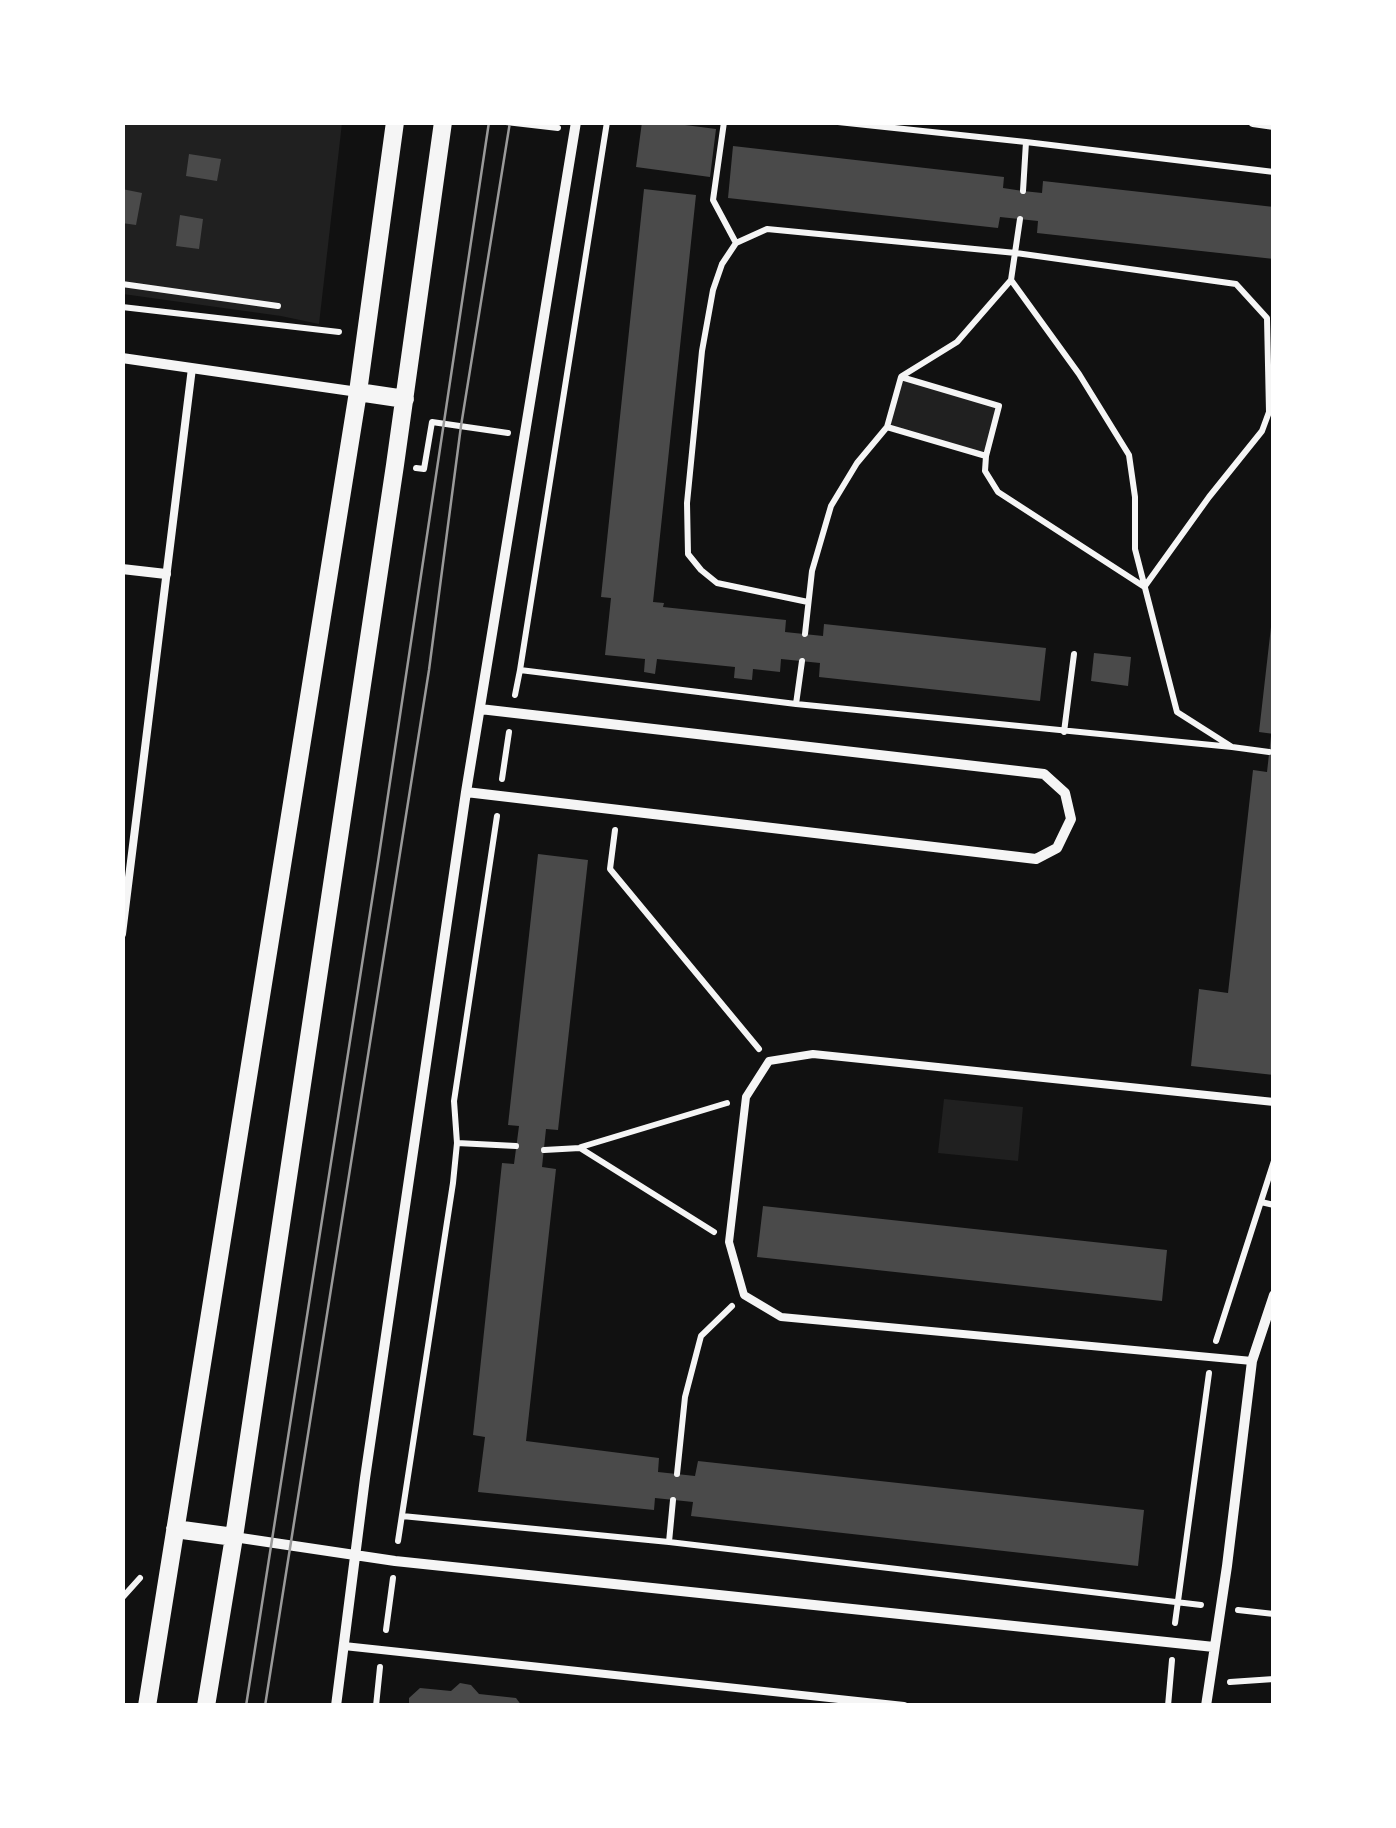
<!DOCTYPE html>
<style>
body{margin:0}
#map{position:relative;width:1396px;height:1828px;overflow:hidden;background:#111;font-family:Barlow,sans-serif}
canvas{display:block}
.frame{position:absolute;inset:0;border:125px solid #fff;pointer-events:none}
</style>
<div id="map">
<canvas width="1396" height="1828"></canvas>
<div class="frame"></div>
</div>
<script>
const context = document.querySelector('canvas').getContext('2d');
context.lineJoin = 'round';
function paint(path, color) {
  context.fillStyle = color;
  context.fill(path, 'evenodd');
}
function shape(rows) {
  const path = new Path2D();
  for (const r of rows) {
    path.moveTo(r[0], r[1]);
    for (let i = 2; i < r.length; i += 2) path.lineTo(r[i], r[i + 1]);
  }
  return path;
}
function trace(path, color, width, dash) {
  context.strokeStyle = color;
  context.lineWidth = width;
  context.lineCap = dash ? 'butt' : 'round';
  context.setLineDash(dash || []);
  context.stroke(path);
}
const green = shape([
 [123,123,342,123,319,324,281,316,123,294],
 [901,377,999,406,986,456,887,427],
 [944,1099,1023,1107,1018,1161,938,1153]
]);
const building = shape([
 [642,122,662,122,716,129,710,177,636,167],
 [733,146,1004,177,1003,188,1023,191,1042,193,1043,181,1274,207,1274,259,1037,233,1038,221,1000,217,998,228,728,198],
 [189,154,221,159,217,181,186,176],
 [122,189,142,193,136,225,122,223],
 [644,189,696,195,653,602,664,603,663,607,786,620,785,632,823,636,824,624,1046,648,1040,701,819,677,820,663,781,659,780,672,753,669,752,680,734,678,735,667,657,659,655,674,644,672,645,659,605,655,611,598,601,597],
 [180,215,203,219,199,249,176,246],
 [1271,627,1274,627,1274,734,1259,732],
 [1094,653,1131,657,1128,686,1091,681],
 [1271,736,1274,736,1274,1075,1191,1066,1199,989,1228,993,1253,770,1267,772],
 [538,854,588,860,558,1130,546,1129,542,1167,556,1169,526,1441,659,1458,658,1472,695,1476,698,1461,1144,1510,1138,1566,691,1516,693,1502,655,1498,654,1510,478,1492,485,1437,473,1435,502,1163,514,1164,519,1126,508,1125],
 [763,1206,1167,1250,1162,1301,757,1257],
 [460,1683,471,1685,479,1694,516,1698,522,1706,409,1706,409,1698,420,1688,451,1691]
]);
const path = shape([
 [506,122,558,128],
 [607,122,520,670,796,704,1232,747,1177,712,1135,549,1135,497,1129,455,1079,374,1011,280],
 [724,122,713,200,736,243,767,229,1016,253,1236,284,1267,318,1269,412,1262,431,1209,497,1145,586],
 [838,122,1026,142,1274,172],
 [1023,191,1026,142],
 [736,243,722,264,713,290,702,351,687,503,688,554,701,570,717,583,808,602],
 [122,284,278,306],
 [122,307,339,332],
 [902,376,957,342,1011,280,1020,219],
 [986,456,887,427,901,377,999,406,986,456,985,471,998,492,1143,586],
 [416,468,424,469,432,422,508,433],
 [805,634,812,571,831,506,857,463,887,427],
 [515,695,520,670],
 [796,704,802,661],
 [1064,732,1074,654],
 [1232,747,1269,752],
 [502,779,509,732],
 [615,830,610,869,759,1049],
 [457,1143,516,1146],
 [581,1147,727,1103],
 [544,1150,580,1148,714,1232],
 [1261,1202,1274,1205],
 [1216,1341,1274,1161],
 [677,1474,685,1397,701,1336,732,1306],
 [402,1516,669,1542,1201,1605],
 [398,1541,453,1183,457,1143,454,1101,497,816],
 [669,1542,673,1500],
 [122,1598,140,1578],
 [1238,1610,1274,1614],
 [1175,1623,1209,1373],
 [386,1630,393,1578],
 [1230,1682,1274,1679],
 [376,1706,380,1667],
 [1168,1706,1172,1660]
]);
const service = shape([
 [122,934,192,368],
 [1252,1361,781,1317,744,1295,729,1242,746,1097,769,1061,813,1054,1274,1102],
 [344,1646,904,1706]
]);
const minor = shape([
 [1253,122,1274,125],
 [122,358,358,392],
 [122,569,166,574],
 [466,792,1036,859,1057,848,1071,819,1065,793,1044,774,480,709],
 [234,1537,395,1561,1214,1647],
 [336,1706,365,1478,466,792,576,122],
 [1206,1706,1227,1566,1252,1361,1274,1295]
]);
const tertiary = shape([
 [358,392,405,399],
 [175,1529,234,1537],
 [147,1706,358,392,395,122],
 [206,1706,234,1537,395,465,443,122]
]);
const tram = shape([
 [246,1706,378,862,489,122],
 [265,1706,429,670,461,426,510,122]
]);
paint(green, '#202020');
paint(building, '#4a4a4a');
trace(path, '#f5f5f5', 6);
trace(service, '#f5f5f5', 8);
trace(minor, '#f5f5f5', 10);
trace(tertiary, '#f5f5f5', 18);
trace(tram, '#9a9a9a', 2.5);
</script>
